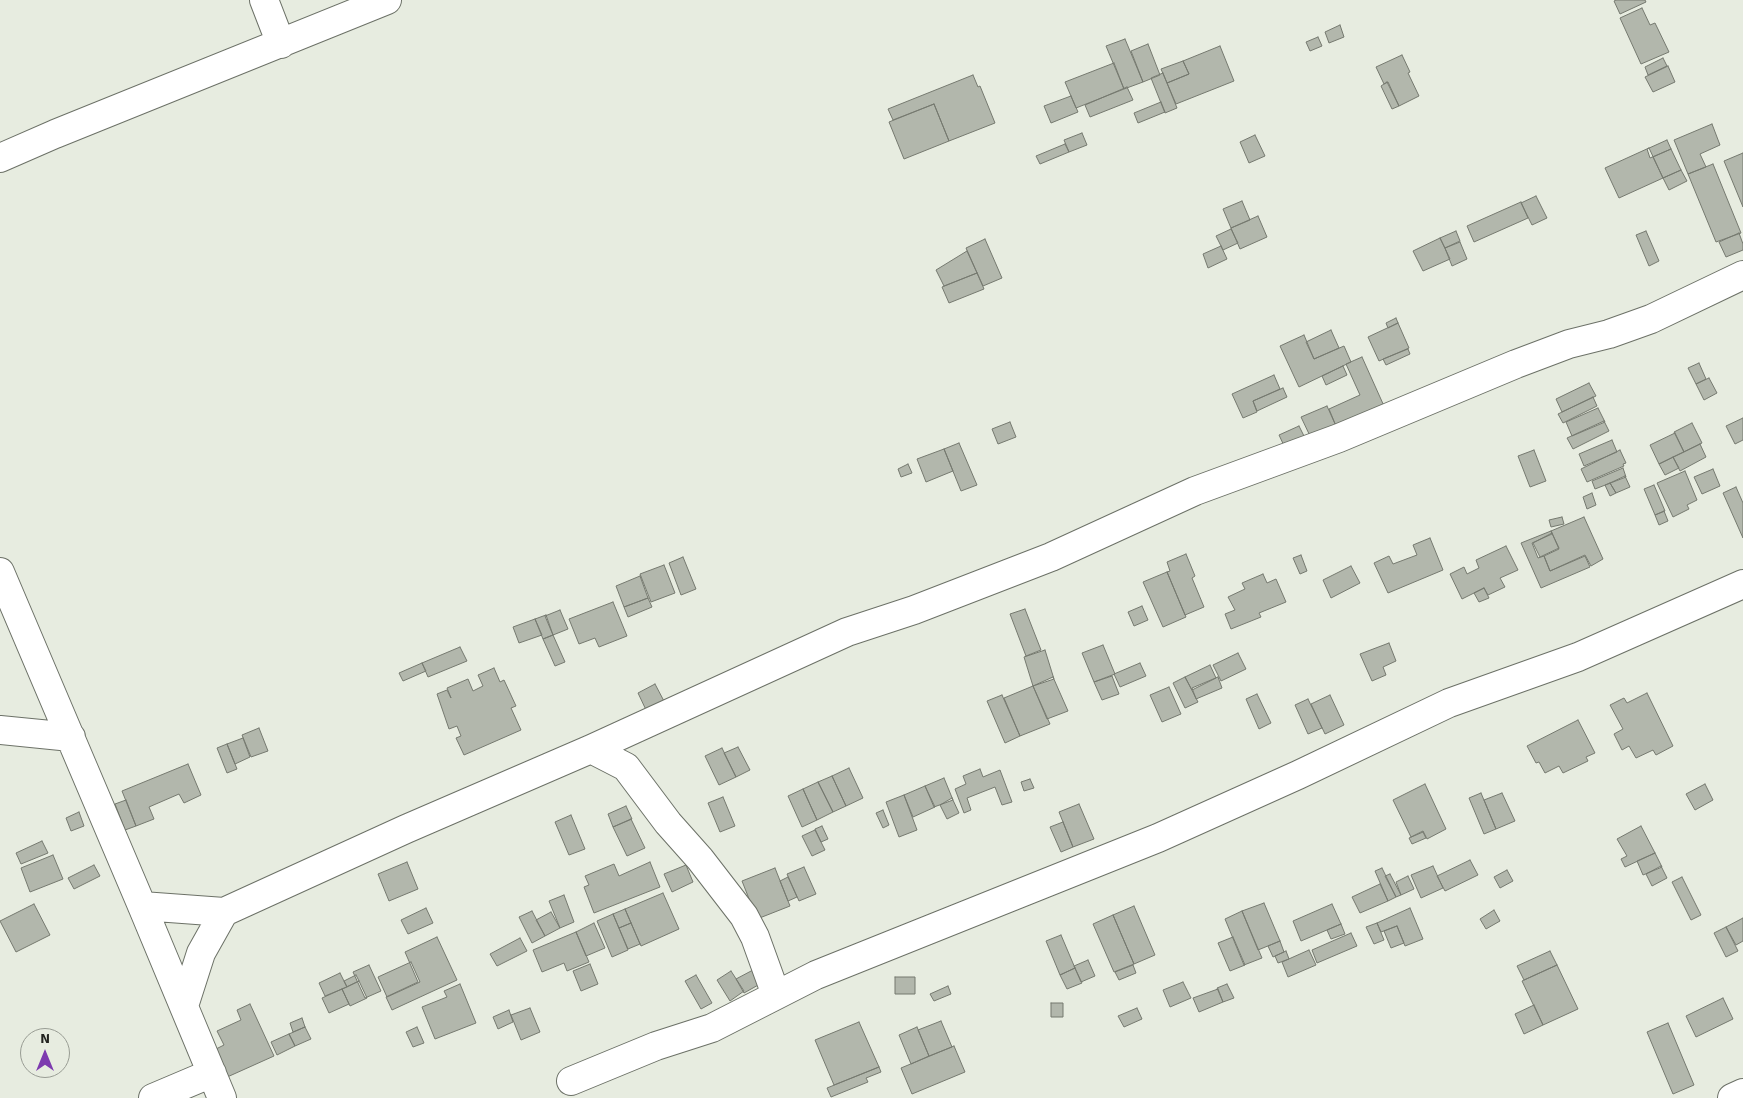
<!DOCTYPE html>
<style>
body{margin:0}
#map{position:relative;width:1743px;height:1098px;overflow:hidden;background:#e7ece0;font-family:Signika,sans-serif}
canvas{display:block}
.north{position:absolute;left:20px;top:1028px;width:50px;height:50px;box-sizing:border-box;background:#e7ece0;border:1px solid #989c93;border-radius:50%;rotate:0deg;font-size:14px;font-weight:700;line-height:20px;text-align:center;color:#22231f}
.north::after{content:'';display:block;margin:auto;width:18px;height:22px;background:#7d3baf;clip-path:polygon(50% 0,100% 100%,50% 72%,0 100%)}
</style>
<div id="map">
<canvas width="1743" height="1098"></canvas>
<div class="north">N</div>
</div>
<script>
const context = document.querySelector('canvas').getContext('2d');
context.lineJoin = 'round';
function paint(path, color) {
  context.fillStyle = color;
  context.fill(path, 'evenodd');
}
function shape(rows) {
  const path = new Path2D();
  for (const r of rows) {
    path.moveTo(r[0], r[1]);
    for (let i = 2; i < r.length; i += 2) path.lineTo(r[i], r[i + 1]);
  }
  return path;
}
function trace(path, color, width, dash) {
  context.strokeStyle = color;
  context.lineWidth = width;
  context.lineCap = dash ? 'butt' : 'round';
  context.setLineDash(dash || []);
  context.stroke(path);
}
const building = shape([
 [1616,0,1645,0,1646,2,1620,14,1614,1,1616,0],
 [1642,8,1650,25,1655,23,1669,52,1641,64,1620,18,1642,8],
 [1340,25,1344,37,1329,43,1325,32,1340,25],
 [1318,37,1322,46,1310,51,1306,42,1318,37],
 [1125,39,1143,82,1124,89,1106,46,1125,39],
 [1148,44,1160,75,1143,82,1131,51,1148,44],
 [1220,46,1234,81,1176,104,1167,83,1189,74,1183,61,1220,46],
 [1402,55,1410,72,1408,73,1419,96,1399,106,1388,82,1384,84,1376,67,1402,55],
 [1663,58,1667,66,1648,75,1645,67,1663,58],
 [1183,61,1189,74,1167,83,1161,69,1183,61],
 [1114,63,1124,89,1076,108,1065,82,1114,63],
 [1668,66,1675,82,1653,92,1645,77,1668,66],
 [1163,73,1177,108,1165,113,1151,78,1163,73],
 [973,75,978,87,980,86,995,123,949,141,934,104,893,120,888,109,973,75],
 [1387,82,1399,106,1392,109,1381,86,1387,82],
 [1127,87,1133,100,1090,117,1085,105,1127,87],
 [1071,96,1078,112,1051,123,1044,106,1071,96],
 [1161,102,1165,112,1138,123,1134,113,1161,102],
 [934,104,949,141,904,159,889,122,934,104],
 [1712,124,1720,145,1700,154,1706,167,1688,174,1674,140,1712,124],
 [1082,133,1087,145,1069,152,1064,140,1082,133],
 [1255,135,1265,156,1249,163,1240,142,1255,135],
 [1667,140,1671,149,1650,158,1647,149,1667,140],
 [1065,144,1069,152,1040,164,1036,156,1065,144],
 [1649,148,1663,178,1619,198,1605,168,1649,148],
 [1671,149,1681,170,1663,178,1653,157,1671,149],
 [1743,153,1743,207,1724,161,1743,153],
 [1713,164,1741,233,1716,242,1688,174,1713,164],
 [1681,170,1687,181,1669,190,1663,178,1681,170],
 [1536,196,1547,218,1532,225,1521,203,1536,196],
 [1242,201,1250,220,1231,228,1223,209,1242,201],
 [1521,202,1528,218,1474,242,1467,226,1521,202],
 [1258,216,1267,237,1240,249,1231,228,1258,216],
 [1231,229,1238,243,1223,250,1216,236,1231,229],
 [1456,231,1460,241,1445,248,1440,238,1456,231],
 [1646,231,1659,261,1649,266,1636,235,1646,231],
 [1739,233,1743,244,1743,250,1726,257,1719,242,1739,233],
 [1440,238,1450,259,1423,271,1413,251,1440,238],
 [985,239,1002,278,983,286,966,248,985,239],
 [1460,242,1467,259,1452,266,1445,248,1460,242],
 [1221,246,1227,259,1208,268,1203,254,1221,246],
 [967,251,977,273,944,286,936,270,967,251],
 [977,273,984,289,949,303,942,287,977,273],
 [1396,318,1398,323,1388,328,1386,323,1396,318],
 [1398,323,1409,348,1379,361,1368,337,1398,323],
 [1331,330,1339,348,1314,359,1306,342,1331,330],
 [1304,335,1314,359,1344,346,1351,362,1299,387,1280,346,1304,335],
 [1408,349,1410,354,1386,365,1383,359,1408,349],
 [1362,357,1384,406,1336,426,1329,409,1360,395,1346,364,1362,357],
 [1699,363,1706,379,1696,384,1688,368,1699,363],
 [1343,366,1347,375,1326,385,1322,376,1343,366],
 [1274,375,1280,389,1253,401,1257,412,1243,418,1232,394,1274,375],
 [1709,378,1717,393,1704,400,1696,384,1709,378],
 [1589,383,1596,396,1562,412,1556,399,1589,383],
 [1283,388,1287,397,1257,411,1253,401,1283,388],
 [1593,397,1597,406,1563,423,1558,414,1593,397],
 [1327,406,1336,426,1311,438,1301,417,1327,406],
 [1598,408,1605,422,1572,436,1566,422,1598,408],
 [1743,418,1743,440,1735,444,1726,426,1743,418],
 [1604,421,1609,431,1573,449,1567,438,1604,421],
 [1010,422,1016,437,998,444,992,429,1010,422],
 [1692,423,1702,443,1684,452,1674,432,1692,423],
 [1299,426,1306,440,1286,450,1279,435,1299,426],
 [1675,433,1684,452,1659,464,1650,445,1675,433],
 [1612,440,1617,452,1584,466,1579,454,1612,440],
 [959,443,977,485,961,491,944,449,959,443],
 [1700,444,1706,457,1680,471,1673,457,1700,444],
 [944,449,953,471,926,482,917,459,944,449],
 [1534,450,1546,481,1530,487,1518,456,1534,450],
 [1620,450,1626,463,1623,464,1624,466,1587,482,1581,469,1620,450],
 [1673,457,1679,468,1665,475,1659,464,1673,457],
 [908,464,912,473,901,477,898,469,908,464],
 [1623,468,1626,477,1595,489,1592,481,1623,468],
 [1713,469,1720,486,1702,494,1694,477,1713,469],
 [1685,471,1697,500,1687,505,1689,509,1673,517,1657,483,1685,471],
 [1625,476,1630,487,1616,493,1610,483,1625,476],
 [1610,483,1616,493,1610,496,1605,485,1610,483],
 [1654,485,1665,511,1655,515,1644,489,1654,485],
 [1736,487,1743,503,1743,538,1723,493,1736,487],
 [1592,493,1596,505,1587,509,1583,497,1592,493],
 [1664,511,1668,521,1659,525,1655,515,1664,511],
 [1562,517,1564,524,1551,527,1549,520,1562,517],
 [1584,517,1603,559,1591,566,1585,555,1550,571,1544,556,1559,549,1551,531,1584,517],
 [1551,531,1552,534,1532,543,1538,558,1544,556,1550,571,1585,556,1590,567,1541,588,1521,543,1551,531],
 [1552,533,1559,548,1540,557,1533,543,1552,533],
 [1430,538,1443,570,1388,593,1374,563,1389,556,1393,564,1417,555,1413,545,1430,538],
 [1506,546,1518,570,1500,578,1505,587,1488,595,1484,588,1462,599,1450,574,1464,567,1467,574,1479,568,1476,560,1506,546],
 [1186,554,1195,576,1192,578,1204,607,1185,615,1167,572,1170,571,1167,562,1186,554],
 [1301,555,1307,571,1300,574,1293,558,1301,555],
 [683,557,696,589,681,595,669,563,683,557],
 [664,565,675,593,651,602,640,574,664,565],
 [1351,566,1360,583,1331,598,1323,580,1351,566],
 [1167,572,1186,617,1163,627,1143,582,1167,572],
 [1263,574,1267,583,1276,579,1286,602,1259,613,1261,617,1231,629,1225,614,1235,610,1228,597,1245,589,1242,583,1263,574],
 [640,576,648,598,624,607,616,586,640,576],
 [1484,588,1489,598,1479,602,1474,593,1484,588],
 [648,598,652,607,628,617,624,607,648,598],
 [613,602,627,636,599,647,595,638,579,644,569,619,613,602],
 [1142,606,1148,620,1134,626,1128,612,1142,606],
 [1025,609,1041,650,1026,656,1010,614,1025,609],
 [560,610,568,629,553,635,545,616,560,610],
 [546,615,553,635,543,639,535,619,546,615],
 [535,619,542,635,519,643,513,627,535,619],
 [553,635,565,662,555,666,543,639,553,635],
 [1389,643,1396,661,1383,667,1386,675,1372,681,1360,654,1389,643],
 [1103,645,1115,674,1094,682,1082,653,1103,645],
 [460,647,467,661,428,677,422,663,460,647],
 [1045,650,1054,679,1033,686,1024,657,1045,650],
 [1238,653,1246,669,1221,681,1213,665,1238,653],
 [422,663,426,671,403,681,399,673,422,663],
 [1140,663,1146,676,1120,687,1114,674,1140,663],
 [1210,665,1216,678,1192,690,1185,677,1210,665],
 [494,668,500,682,504,680,516,706,511,708,521,730,464,755,456,738,461,736,457,726,449,729,437,694,447,690,451,698,447,688,468,679,473,691,483,686,478,675,494,668],
 [1112,676,1119,694,1102,700,1094,682,1112,676],
 [1053,677,1068,711,1047,719,1033,686,1053,677],
 [1185,677,1198,702,1185,708,1173,683,1185,677],
 [1218,677,1222,688,1196,699,1192,688,1218,677],
 [655,684,665,703,647,712,638,693,655,684],
 [1033,686,1050,724,1020,736,1004,698,1033,686],
 [1169,687,1181,714,1162,722,1150,695,1169,687],
 [1647,693,1673,746,1656,755,1653,750,1636,758,1629,746,1622,750,1614,734,1623,729,1610,705,1624,698,1627,703,1647,693],
 [1257,694,1271,723,1259,729,1246,699,1257,694],
 [1002,695,1020,736,1005,743,987,701,1002,695],
 [1330,695,1344,725,1325,734,1311,704,1330,695],
 [1308,699,1322,728,1308,734,1295,705,1308,699],
 [1578,720,1595,753,1586,757,1588,761,1563,773,1559,766,1545,773,1539,762,1536,763,1527,746,1578,720],
 [259,728,268,751,251,757,242,735,259,728],
 [243,738,250,757,235,764,227,744,243,738],
 [227,744,237,769,227,773,217,748,227,744],
 [738,747,750,770,736,777,724,753,738,747],
 [722,748,736,777,719,785,705,756,722,748],
 [188,764,201,795,184,803,179,794,149,807,154,819,136,826,122,791,188,764],
 [849,768,863,798,846,806,832,776,849,768],
 [980,769,983,777,1000,770,1012,802,1002,805,995,787,967,798,971,810,964,813,955,789,966,784,963,776,980,769],
 [832,776,846,806,833,812,818,782,832,776],
 [944,778,953,800,934,807,925,786,944,778],
 [1030,779,1034,788,1024,791,1021,782,1030,779],
 [818,782,833,812,817,820,803,789,818,782],
 [1425,784,1446,829,1427,839,1423,831,1411,837,1393,800,1425,784],
 [1705,784,1713,800,1695,810,1686,794,1705,784],
 [925,786,935,807,913,817,904,795,925,786],
 [803,789,817,820,802,827,788,796,803,789],
 [1481,793,1496,829,1484,834,1469,798,1481,793],
 [1502,793,1515,821,1496,829,1484,800,1502,793],
 [904,795,917,830,899,837,886,802,904,795],
 [723,797,735,826,720,832,708,803,723,797],
 [952,798,959,813,947,819,940,805,952,798],
 [126,800,136,826,125,830,115,804,126,800],
 [1079,804,1094,839,1073,847,1059,812,1079,804],
 [626,806,632,819,613,827,608,814,626,806],
 [883,810,889,825,883,828,876,813,883,810],
 [79,812,84,826,71,831,66,818,79,812],
 [571,815,585,849,569,855,555,822,571,815],
 [631,819,645,848,627,856,613,827,631,819],
 [1063,822,1073,847,1061,852,1050,827,1063,822],
 [822,826,828,839,821,842,815,829,822,826],
 [1641,826,1655,853,1625,867,1621,859,1627,856,1617,839,1641,826],
 [815,830,825,850,812,856,802,836,815,830],
 [1423,832,1426,838,1412,844,1409,838,1423,832],
 [42,841,48,853,21,864,16,853,42,841],
 [1655,853,1662,867,1643,875,1637,861,1655,853],
 [53,855,63,879,30,892,21,868,53,855],
 [1470,860,1478,875,1445,891,1437,876,1470,860],
 [407,862,418,889,389,901,378,874,407,862],
 [650,862,660,887,594,913,584,887,589,885,585,876,614,864,619,876,650,862],
 [94,865,100,876,74,889,68,878,94,865],
 [686,865,693,882,672,892,664,874,686,865],
 [1433,866,1443,888,1421,898,1411,875,1433,866],
 [1661,866,1667,878,1652,886,1646,874,1661,866],
 [804,867,816,894,799,901,787,874,804,867],
 [775,868,790,906,757,919,742,881,775,868],
 [1382,868,1396,897,1388,901,1375,871,1382,868],
 [1507,870,1513,881,1500,888,1494,877,1507,870],
 [1390,874,1401,895,1396,897,1385,876,1390,874],
 [1408,876,1414,889,1401,895,1396,882,1408,876],
 [788,877,797,897,788,901,780,881,788,877],
 [1682,877,1701,915,1691,920,1672,882,1682,877],
 [1380,884,1388,901,1360,913,1352,897,1380,884],
 [663,893,679,929,641,946,625,909,663,893],
 [564,895,574,922,560,928,549,901,564,895],
 [1264,903,1280,941,1258,950,1242,911,1264,903],
 [34,904,50,935,16,952,0,921,34,904],
 [1332,904,1341,924,1301,941,1293,921,1332,904],
 [1134,906,1155,955,1134,964,1113,915,1134,906],
 [426,908,433,923,408,934,401,920,426,908],
 [1410,908,1423,939,1405,946,1397,926,1381,932,1377,923,1410,908],
 [625,909,631,923,619,928,613,914,625,909],
 [1494,910,1500,921,1486,929,1480,919,1494,910],
 [532,911,545,936,532,943,519,917,532,911],
 [1242,911,1262,958,1244,965,1225,919,1242,911],
 [551,912,560,928,545,936,536,920,551,912],
 [613,914,628,950,612,957,597,921,613,914],
 [1113,915,1134,964,1114,972,1093,924,1113,915],
 [1743,918,1743,941,1736,945,1726,927,1743,918],
 [594,923,605,948,586,956,576,932,594,923],
 [631,923,640,944,628,949,619,928,631,923],
 [1377,923,1384,940,1374,944,1366,927,1377,923],
 [1341,924,1345,934,1331,939,1327,930,1341,924],
 [1397,926,1404,943,1391,948,1384,931,1397,926],
 [1726,927,1738,951,1726,957,1714,933,1726,927],
 [576,932,589,962,567,971,564,963,542,972,533,950,576,932],
 [1351,933,1357,946,1317,963,1312,950,1351,933],
 [1061,935,1075,968,1060,975,1046,941,1061,935],
 [437,937,457,980,392,1010,386,997,418,982,405,952,437,937],
 [1233,937,1245,965,1230,971,1218,943,1233,937],
 [520,938,527,951,497,966,490,954,520,938],
 [1280,941,1284,952,1273,957,1268,946,1280,941],
 [1309,950,1316,965,1288,977,1282,962,1309,950],
 [1286,951,1289,959,1278,963,1275,956,1286,951],
 [1550,951,1557,965,1524,980,1517,966,1550,951],
 [1088,960,1095,976,1081,982,1074,966,1088,960],
 [411,962,420,982,387,997,378,977,411,962],
 [590,964,598,984,581,991,573,971,590,964],
 [369,965,381,991,365,998,353,972,369,965],
 [1133,965,1136,973,1119,980,1115,972,1133,965],
 [1557,965,1578,1009,1543,1025,1522,981,1557,965],
 [1075,968,1082,983,1067,989,1060,975,1075,968],
 [753,970,760,984,744,993,736,979,753,970],
 [731,971,744,991,730,1001,717,980,731,971],
 [340,973,347,987,325,996,319,983,340,973],
 [356,975,359,981,347,987,344,981,356,975],
 [696,975,712,1003,701,1009,685,981,696,975],
 [895,977,915,977,915,994,895,994,895,977],
 [359,981,367,998,350,1006,342,989,359,981],
 [1183,982,1191,998,1170,1007,1163,990,1183,982],
 [460,984,476,1023,435,1039,422,1007,447,997,444,991,460,984],
 [1227,984,1234,998,1223,1002,1217,988,1227,984],
 [948,986,951,994,934,1001,930,994,948,986],
 [342,989,349,1004,329,1013,322,998,342,989],
 [1218,989,1223,1002,1199,1012,1193,998,1218,989],
 [1723,998,1733,1019,1696,1037,1686,1016,1723,998],
 [1051,1003,1063,1003,1063,1017,1051,1017,1051,1003],
 [250,1004,274,1056,225,1078,212,1051,224,1045,217,1031,241,1020,237,1010,250,1004],
 [1534,1005,1543,1025,1524,1034,1515,1014,1534,1005],
 [530,1008,540,1032,521,1040,511,1015,530,1008],
 [1137,1008,1142,1019,1124,1027,1118,1016,1137,1008],
 [509,1010,513,1022,498,1029,493,1017,509,1010],
 [302,1018,305,1027,293,1032,290,1023,302,1018],
 [941,1021,952,1047,929,1056,918,1030,941,1021],
 [859,1022,879,1067,834,1085,815,1040,859,1022],
 [1668,1023,1694,1085,1673,1094,1647,1032,1668,1023],
 [305,1027,311,1039,295,1046,289,1034,305,1027],
 [417,1027,424,1043,413,1047,406,1032,417,1027],
 [917,1027,929,1056,911,1064,899,1035,917,1027],
 [289,1034,295,1046,277,1055,271,1042,289,1034],
 [954,1046,965,1072,912,1094,901,1068,954,1046],
 [879,1067,881,1072,866,1078,868,1082,831,1097,827,1088,879,1067]
]);
const minor = shape([
 [264,0,281,44],
 [0,158,55,134,387,0],
 [0,572,142,906,222,1098],
 [0,730,71,737],
 [591,749,626,767,668,823,700,859,744,916,755,937,776,995],
 [142,906,224,912,406,829,591,749,847,632,914,610,1051,557,1195,491,1339,438,1516,364,1569,344,1609,334,1651,319,1743,275],
 [184,1006,201,953,224,912],
 [571,1081,656,1046,712,1028,816,975,1158,838,1298,775,1449,703,1578,657,1743,584],
 [153,1098,212,1073],
 [1732,1098,1743,1093]
]);
paint(building, '#b2b7ac');
trace(building, '#75796f', 1);
trace(minor, '#6c7167', 30);
trace(minor, '#fff', 28);
</script>
